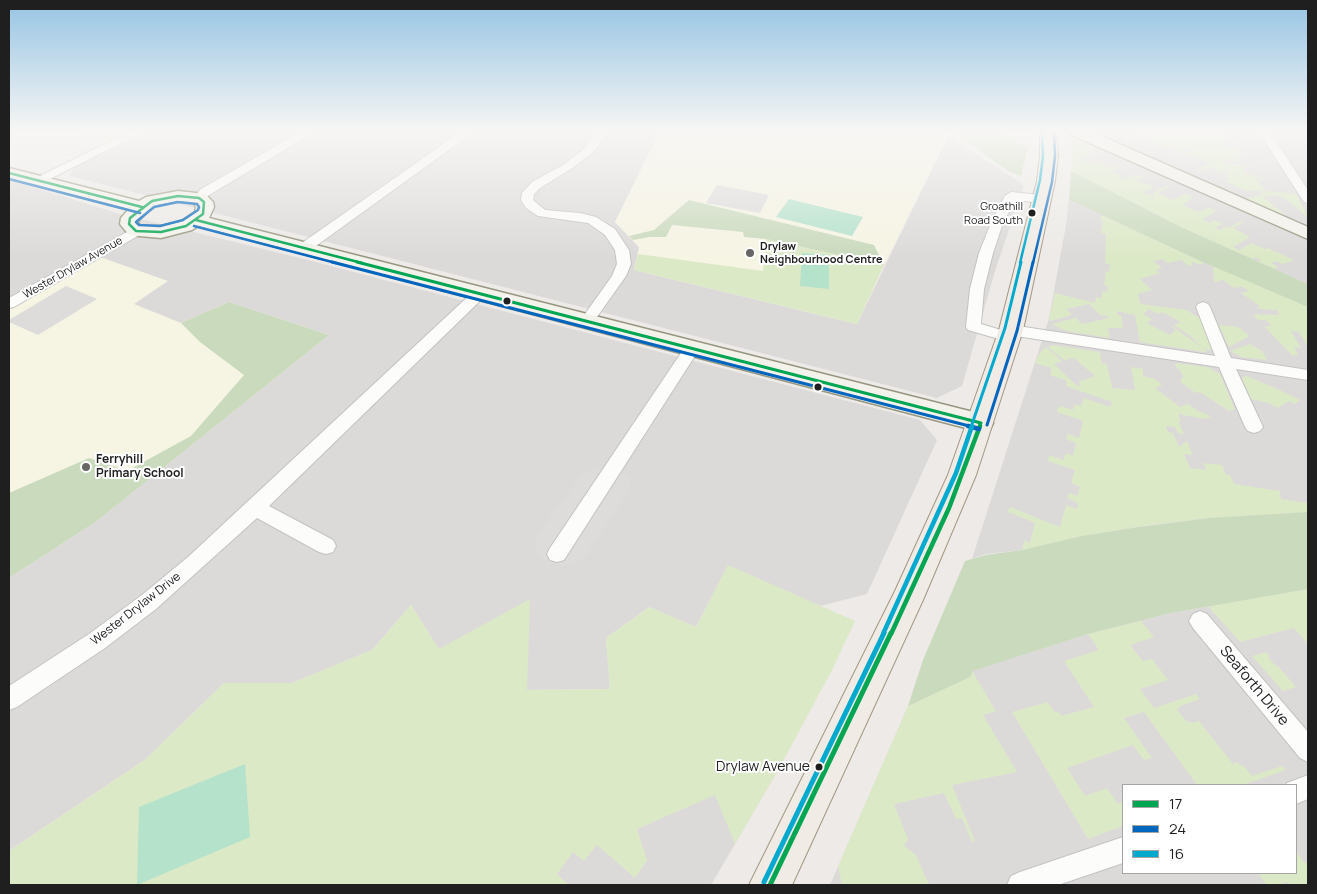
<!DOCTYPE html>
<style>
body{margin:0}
#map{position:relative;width:1317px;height:894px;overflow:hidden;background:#edeae7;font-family:Manrope,sans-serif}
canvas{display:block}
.frame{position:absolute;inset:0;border:10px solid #1f1f1f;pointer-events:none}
.legend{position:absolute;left:1122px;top:784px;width:175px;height:90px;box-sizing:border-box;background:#fff;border:1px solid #a5a5a5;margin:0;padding:6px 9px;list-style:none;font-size:15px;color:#1f1f1f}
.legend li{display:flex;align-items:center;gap:10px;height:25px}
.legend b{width:25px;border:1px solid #a5a5a5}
</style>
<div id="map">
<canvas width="1317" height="894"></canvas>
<div class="frame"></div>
<ul class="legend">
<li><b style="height:6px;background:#00a651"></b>17</li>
<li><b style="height:6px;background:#0065bd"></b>24</li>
<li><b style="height:6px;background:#00a9ce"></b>16</li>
</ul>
</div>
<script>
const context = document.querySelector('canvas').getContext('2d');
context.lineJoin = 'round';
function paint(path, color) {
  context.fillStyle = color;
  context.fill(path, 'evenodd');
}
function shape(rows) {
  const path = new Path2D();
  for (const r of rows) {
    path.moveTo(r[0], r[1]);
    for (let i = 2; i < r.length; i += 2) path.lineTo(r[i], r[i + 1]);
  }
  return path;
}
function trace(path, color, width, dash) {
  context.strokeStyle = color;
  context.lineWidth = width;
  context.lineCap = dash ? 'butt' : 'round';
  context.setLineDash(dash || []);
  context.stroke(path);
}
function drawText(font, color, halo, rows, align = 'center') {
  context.font = font + ' Manrope,sans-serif';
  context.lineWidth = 4;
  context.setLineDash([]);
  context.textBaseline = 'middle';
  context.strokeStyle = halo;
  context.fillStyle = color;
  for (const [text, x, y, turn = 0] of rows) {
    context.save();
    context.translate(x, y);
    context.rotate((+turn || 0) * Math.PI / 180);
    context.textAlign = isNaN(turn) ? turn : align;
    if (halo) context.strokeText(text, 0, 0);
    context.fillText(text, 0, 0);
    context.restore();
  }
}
const residential = shape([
 [149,131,660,131,615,222,639,247,857,324,948,136,1024,185,995,271,962,386,937,398,70,176,73,168],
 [1071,131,1308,131,1308,284,1181,227,1071,171,1073,167],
 [9,180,117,213,308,260,920,420,937,440,867,594,820,606,728,566,696,627,649,607,606,638,610,689,527,690,438,649,411,605,372,650,292,683,224,683,146,759,9,851],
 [1069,199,1308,306,1308,512,1209,518,1148,525,1082,536,1022,550,986,554,972,559,1049,318,1066,225],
 [1308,589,1308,885,830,885,908,706,970,677,972,671,1088,634,1171,613],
 [1123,785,1296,785,1296,873,1123,873],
 [780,767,711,885,470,885]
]);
const education = shape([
 [660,131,942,131,948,136,884,265,857,324,634,270,639,247,615,222],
 [100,257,168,281,134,304,181,323,229,302,329,335,97,521,9,578,9,310]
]);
const grass = shape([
 [81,131,131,131,110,142,79,132],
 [1125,131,1226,131,1229,137,1223,137,1225,141,1250,145,1223,142,1224,146,1233,147,1235,150,1241,151,1243,154,1237,154,1241,162,1223,160,1224,163,1263,167,1242,166,1247,174,1273,180,1255,178,1265,191,1296,194,1308,217,1280,195,1262,196,1287,216,1246,199,1263,194,1261,190,1246,191,1225,181,1230,179,1225,176,1230,173,1225,171,1222,172,1210,167,1202,171,1197,169,1210,163,1188,155,1174,159,1193,150,1189,148,1182,152,1167,145,1154,151,1153,150,1162,145,1151,140,1153,138,1145,135,1130,141,1128,140,1138,136],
 [1073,139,1080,140,1096,147,1086,152,1090,155,1081,159,1091,164,1096,161,1111,168,1121,164,1123,165,1110,171,1126,179,1135,174,1140,176,1147,175,1136,181,1154,186,1143,193,1153,196,1155,195,1152,193,1167,186,1169,187,1158,193,1173,200,1186,194,1192,196,1191,197,1193,198,1182,205,1198,212,1207,208,1218,210,1203,219,1210,223,1215,220,1222,224,1215,228,1219,230,1225,227,1228,228,1241,221,1244,222,1233,228,1250,237,1233,247,1239,250,1251,243,1265,249,1268,248,1294,260,1282,264,1275,261,1271,263,1278,267,1275,269,1259,262,1261,260,1255,257,1252,259,1181,227,1071,171,1073,167],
 [1101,215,1203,262,1203,265,1192,262,1192,265,1189,266,1181,260,1168,263,1162,259,1153,261,1162,268,1156,270,1160,273,1140,279,1152,290,1138,294,1140,304,1186,310,1201,319,1213,349,1208,350,1203,348,1189,335,1174,325,1181,322,1162,312,1158,314,1149,309,1143,314,1152,319,1147,323,1170,335,1176,330,1171,327,1172,326,1207,351,1205,352,1140,342,1135,315,1117,311,1117,315,1121,315,1123,328,1108,328,1110,338,1066,331,1052,324,1076,318,1082,324,1109,318,1106,315,1102,316,1089,304,1066,309,1072,315,1050,321,1049,318,1055,293,1095,303,1096,297,1102,298,1102,291,1107,292,1108,286,1104,285,1106,271,1109,272,1110,264,1105,263,1106,234,1101,233,1103,220,1100,218],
 [766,239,884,265,857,324,634,270,638,254,763,271],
 [1213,266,1308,307,1308,347,1299,332,1291,331,1301,348,1294,347,1298,355,1292,355,1264,326,1272,326,1266,320,1258,320,1253,314,1280,315,1277,310,1259,309,1257,307,1260,306,1241,293,1249,291,1241,286,1234,288,1223,280,1214,282],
 [1219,325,1238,327,1250,336,1229,347],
 [1250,344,1262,351,1267,360,1242,357,1230,351],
 [1052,345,1100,352,1102,363,1107,364,1112,388,1135,390,1131,367,1143,369,1143,376,1155,379,1162,385,1155,388,1180,407,1188,404,1198,411,1211,416,1206,419,1178,414,1181,421,1178,421,1184,434,1178,433,1175,427,1166,426,1168,432,1173,433,1179,447,1187,441,1193,455,1184,454,1190,468,1206,470,1203,463,1222,465,1226,475,1230,475,1234,484,1280,491,1281,499,1308,503,1308,512,1209,518,1148,525,1082,536,1022,550,1024,540,1030,543,1035,523,1008,512,1010,507,1060,527,1066,505,1077,509,1078,503,1067,498,1069,493,1077,496,1080,487,1071,483,1075,470,1048,461,1049,455,1063,460,1066,453,1073,456,1076,443,1066,439,1068,434,1079,438,1083,421,1057,412,1058,408,1061,406,1073,410,1075,404,1081,406,1084,398,1110,407,1112,402,1066,386,1067,381,1050,375,1052,368,1035,363,1039,354,1046,347,1062,361,1054,364,1077,386,1081,384,1078,382,1095,376,1074,358,1064,360,1048,347],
 [1175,363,1207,367,1220,374,1235,410,1229,411,1200,392,1196,393,1180,382,1183,376,1180,370,1176,367],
 [1247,376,1275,388,1300,400,1295,404,1289,401,1278,408,1269,403,1251,399,1242,378],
 [728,565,855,621,832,670,780,767,735,844,715,795,637,829,647,860,635,878,597,845,584,861,573,852,557,874,569,885,9,885,9,851,146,759,224,683,292,683,372,650,411,605,439,649,530,599,527,690,610,689,606,638,649,607,696,627],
 [1308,589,1308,644,1294,628,1240,642,1208,606],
 [1141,621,1154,637,1130,645,1143,661,1152,659,1168,680,1140,689,1154,708,1196,694,1200,699,1180,706,1177,710,1186,721,1192,723,1199,721,1233,764,1237,762,1240,766,1243,765,1252,776,1282,766,1286,770,1242,785,1197,785,1144,712,1124,718,1152,758,1144,760,1133,745,1067,768,1085,796,1107,788,1118,804,1123,802,1123,826,1088,839,1012,712,1048,702,1055,713,1059,712,1061,716,1094,707,1064,661,1099,650,1088,634],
 [1267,652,1270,657,1268,658,1276,666,1278,666,1296,687,1283,691,1252,656],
 [972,671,996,711,983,715,1017,772,952,785,975,841,972,842,962,818,956,819,944,793,894,804,908,839,904,846,916,855,929,885,842,885,838,866,908,706,970,677],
 [1296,851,1304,863,1308,863,1308,885,1290,885,1287,882,1278,885,1267,885,1258,873,1296,873]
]);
const forest = shape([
 [951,131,995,131,1028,148,1021,176,1008,171],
 [1071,171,1181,227,1308,284,1308,307,1203,262,1070,200,1069,199],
 [689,200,874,245,884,265,766,239,744,237,743,232,672,225,666,237,650,237,633,240,629,236,654,230],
 [229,302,329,335,97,521,9,578,9,493,89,458,127,471,191,436,244,375,200,342,181,323],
 [1308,512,1308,589,1171,613,1088,634,973,671,970,677,908,706,923,660,965,561,986,555,1022,550,1082,536,1138,527,1209,518]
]);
const pitch = shape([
 [789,199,863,217,852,236,776,217],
 [802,253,829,255,829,289,800,286],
 [245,764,250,837,137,885,139,807]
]);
const parking = shape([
 [717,185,769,195,760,213,706,203],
 [66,286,97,299,38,335,9,322,9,320],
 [603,466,619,470,626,475,629,481,630,488,626,496,589,552,582,559,563,566,545,561,539,555,536,548,536,539,540,531,580,477,594,468]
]);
const street = shape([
 [131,131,145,131,42,183,38,184,32,180,131,131],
 [302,131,316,131,209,195,203,201,195,201,193,198,201,189,302,131],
 [462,131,475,131,309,251,299,251,297,248,299,245,462,131],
 [599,131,610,131,591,154,571,169,540,188,534,194,533,200,545,210,580,213,596,217,615,229,629,250,631,264,626,276,592,324,587,326,582,324,580,321,612,276,617,264,615,250,605,235,588,223,538,216,526,208,521,200,522,193,532,182,563,165,583,150,599,131],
 [1258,131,1269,131,1308,190,1308,203,1304,202,1258,131],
 [1011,192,1041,195,1047,199,1041,203,1015,200,1003,223,993,253,984,289,981,324,1004,331,1006,327,1011,325,1215,356,1196,307,1198,304,1203,302,1208,304,1210,307,1231,358,1308,370,1308,380,1236,369,1263,427,1260,431,1254,433,1248,431,1245,427,1219,367,1016,336,1014,341,1009,342,968,330,966,327,970,289,979,253,991,223,1005,196,1011,192],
 [136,227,141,228,142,231,141,234,14,307,9,308,9,298,136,227],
 [479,290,484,291,486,294,484,297,269,506,333,540,336,546,333,552,326,554,319,552,257,518,156,609,105,648,17,707,9,710,9,686,89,634,142,595,188,557,474,291,479,290],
 [692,343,697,344,700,348,564,560,557,562,550,560,547,554,550,548,687,344,692,343],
 [1200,611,1207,614,1308,732,1308,762,1300,758,1193,628,1189,621,1193,614,1200,611],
 [1308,775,1308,799,1296,804,1296,785,1286,785,1287,783,1308,775],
 [1123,837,1123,863,1058,885,1007,885,1011,876,1020,872,1123,837]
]);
const secondary = shape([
 [1067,131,1089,131,1101,136,1308,227,1308,239,1069,134,1067,131],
 [9,168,139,201,146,197,178,191,205,194,213,202,214,207,209,218,981,414,990,417,993,423,990,429,981,432,198,226,192,230,161,238,129,235,120,224,121,218,129,209,9,178,9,168],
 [178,201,194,203,196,207,195,212,180,222,161,226,141,226,138,223,139,220,148,211,157,205,178,201]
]);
const primary = shape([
 [1040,131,1056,131,1058,156,1055,181,1023,330,976,475,923,600,792,885,749,885,895,591,948,475,999,330,1037,181,1040,156,1040,131]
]);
const bus1Far3 = shape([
 [9,173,142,207],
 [178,196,199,198,204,202,203,214,186,226,161,232,136,231,129,224,130,218,152,201,178,196],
 [196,220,362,263]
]);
const bus1Far2 = shape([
 [357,262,981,423],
 [979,427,981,423]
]);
const bus1Far1 = shape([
 [891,634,949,508,980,426]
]);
const bus1 = shape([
 [770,885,891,633]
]);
const bus2Far2 = shape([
 [9,179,140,213],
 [178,202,197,204,199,207,198,210,183,220,160,226,139,225,136,222,154,207,178,202],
 [194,226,336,263],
 [1033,263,1052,182,1055,156,1054,131]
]);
const bus2Far1 = shape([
 [332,262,973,427],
 [987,425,1017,331,1033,262]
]);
const bus2 = shape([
 [968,426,979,429]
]);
const bus3Far3 = shape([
 [1020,263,1040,180,1043,156,1042,131]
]);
const bus3Far2 = shape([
 [971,427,1005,328,1021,262]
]);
const bus3Far1 = shape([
 [883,634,956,473,972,426]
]);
const bus3 = shape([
 [764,882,884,633]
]);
const markers = [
 [1032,213,4.5,"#1f1f1f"],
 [750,253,5,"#676665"],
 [507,301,4.5,"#1f1f1f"],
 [818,387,4.5,"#1f1f1f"],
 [86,467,5,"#676665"],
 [819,767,4.5,"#1f1f1f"]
];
const busNames = [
 ["Groathill",1023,207],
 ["Road South",1023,221]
];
const farPoinames = [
 ["Drylaw",760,247],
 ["Neighbourhood Centre",760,260]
];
const farStreetnames = [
 ["Wester Drylaw Avenue",73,268,-30]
];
const poiNames = [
 ["Ferryhill",96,460],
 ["Primary School",96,474]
];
const streetNames = [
 ["Wester Drylaw Drive",136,609,-38]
];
const nearBusnames = [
 ["Drylaw Avenue",810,767]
];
const nearStreetnames = [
 ["Seaforth Drive",1254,686,50]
];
paint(residential, '#dcdad9');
paint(education, '#f6f4e3');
paint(grass, '#dce9c7');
paint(forest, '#cadabd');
paint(pitch, '#b4e2cb');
paint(parking, '#dddcdb');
trace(street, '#c4c3c2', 2);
trace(secondary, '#969680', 3);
trace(primary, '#a39684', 2);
paint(street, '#fcfcfb');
paint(secondary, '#f3f2eb');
paint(primary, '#f0ebe5');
trace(bus1Far3, '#00a651', 2.5);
trace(bus1Far2, '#00a651', 3);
trace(bus1Far1, '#00a651', 4.5);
trace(bus1, '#00a651', 5);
trace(bus2Far2, '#0065bd', 2.5);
trace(bus2Far1, '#0065bd', 3);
trace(bus2, '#0065bd', 4.5);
trace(bus3Far3, '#00a9ce', 2.5);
trace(bus3Far2, '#00a9ce', 3);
trace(bus3Far1, '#00a9ce', 4.5);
trace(bus3, '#00a9ce', 5);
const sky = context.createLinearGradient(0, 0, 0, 257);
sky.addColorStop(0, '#96c4e4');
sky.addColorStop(0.51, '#f7f6f4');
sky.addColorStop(1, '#f7f6f400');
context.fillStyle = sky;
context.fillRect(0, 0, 1317, 257);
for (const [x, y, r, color] of markers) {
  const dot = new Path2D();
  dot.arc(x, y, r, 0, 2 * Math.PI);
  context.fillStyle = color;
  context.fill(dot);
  trace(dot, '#fff', 2);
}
drawText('11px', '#1f1f1f', '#fff', busNames, 'right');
drawText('bold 11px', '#1f1f1f', '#fff', farPoinames, 'left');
drawText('11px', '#1f1f1f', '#fff', farStreetnames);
drawText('bold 12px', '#1f1f1f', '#fff', poiNames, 'left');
drawText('12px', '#1f1f1f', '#fff', streetNames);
drawText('14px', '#1f1f1f', '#fff', nearBusnames, 'right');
drawText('15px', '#1f1f1f', '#fff', nearStreetnames);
</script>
